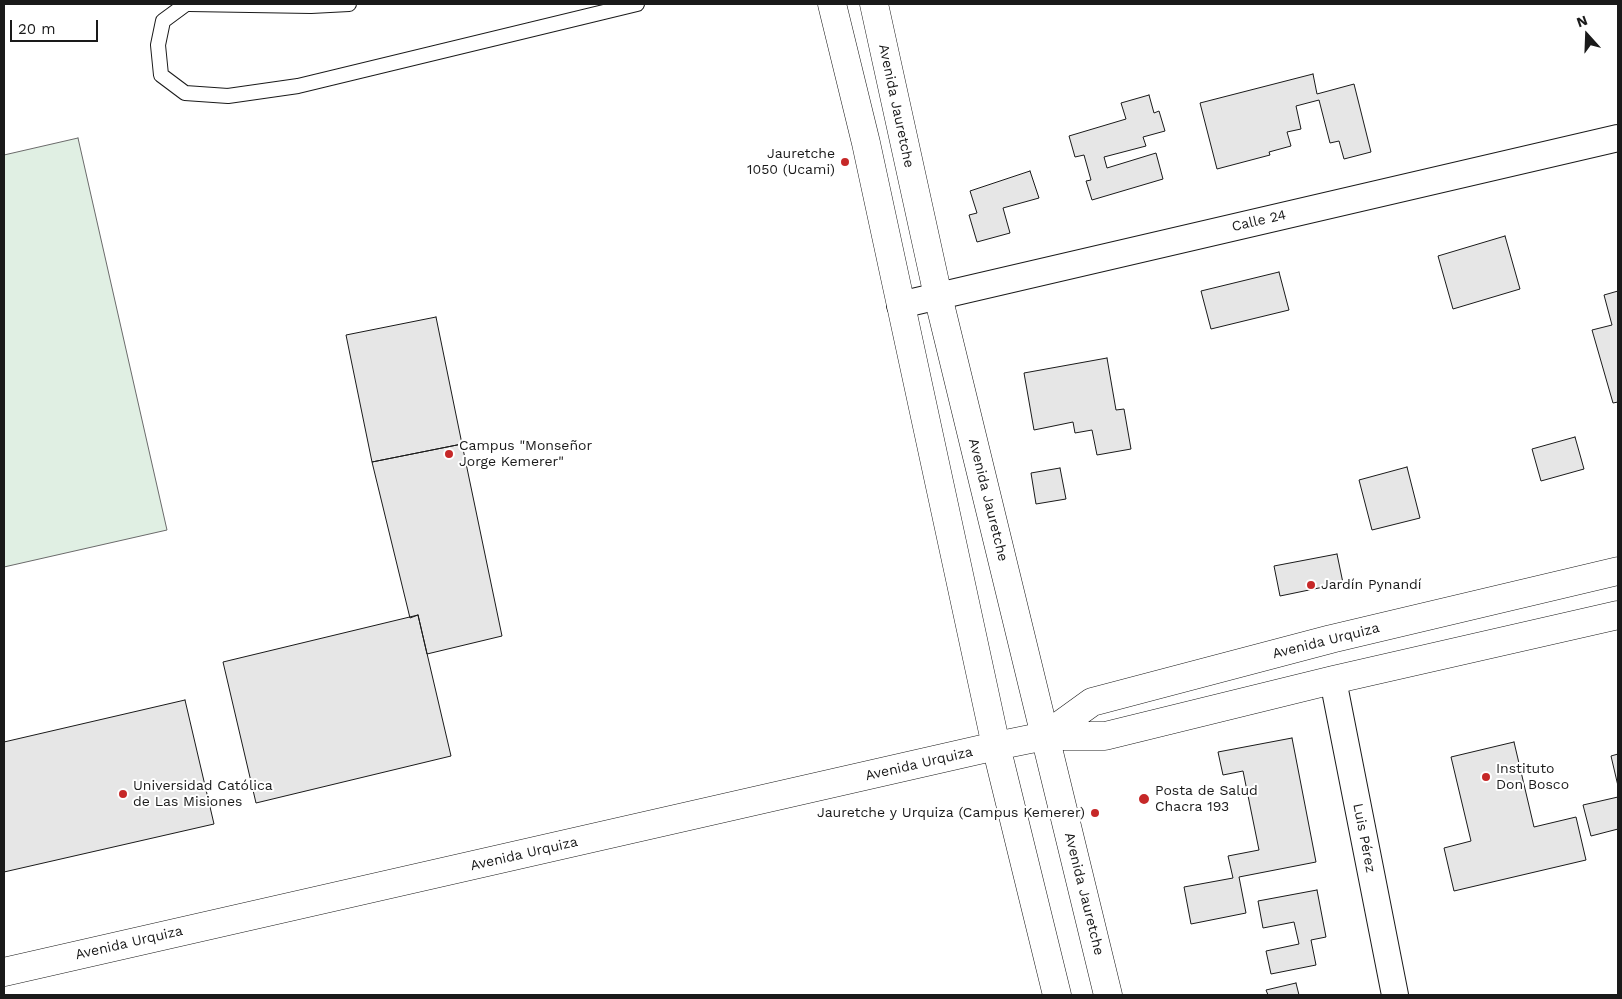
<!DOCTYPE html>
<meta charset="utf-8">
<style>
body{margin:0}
#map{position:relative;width:1622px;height:999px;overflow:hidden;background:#fff;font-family:"Work Sans",sans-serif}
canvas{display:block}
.frame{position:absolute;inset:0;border:5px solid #1a1a1a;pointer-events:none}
.north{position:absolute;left:1562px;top:10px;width:50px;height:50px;-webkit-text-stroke:4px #fff;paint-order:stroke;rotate:340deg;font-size:14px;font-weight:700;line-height:20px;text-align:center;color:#1a1a1a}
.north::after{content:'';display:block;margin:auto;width:18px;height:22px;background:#1a1a1a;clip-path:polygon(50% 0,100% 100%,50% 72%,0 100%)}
.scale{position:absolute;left:10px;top:20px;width:88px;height:22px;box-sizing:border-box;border:2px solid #1a1a1a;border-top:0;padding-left:6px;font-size:15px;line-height:18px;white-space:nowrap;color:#1a1a1a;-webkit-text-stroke:4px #fff;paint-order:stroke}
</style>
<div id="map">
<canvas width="1622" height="999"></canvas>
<div class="frame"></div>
<div class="north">N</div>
<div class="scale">20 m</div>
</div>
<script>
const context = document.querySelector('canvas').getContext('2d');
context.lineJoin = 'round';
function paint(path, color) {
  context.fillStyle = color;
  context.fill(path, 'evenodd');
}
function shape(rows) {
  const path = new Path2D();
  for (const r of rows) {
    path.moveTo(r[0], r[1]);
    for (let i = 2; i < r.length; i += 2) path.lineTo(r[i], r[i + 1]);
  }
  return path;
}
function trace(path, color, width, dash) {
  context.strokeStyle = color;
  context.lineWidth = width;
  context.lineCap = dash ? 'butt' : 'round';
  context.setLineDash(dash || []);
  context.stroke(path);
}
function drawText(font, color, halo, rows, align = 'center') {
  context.font = font + ' "Work Sans",sans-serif';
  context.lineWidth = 4;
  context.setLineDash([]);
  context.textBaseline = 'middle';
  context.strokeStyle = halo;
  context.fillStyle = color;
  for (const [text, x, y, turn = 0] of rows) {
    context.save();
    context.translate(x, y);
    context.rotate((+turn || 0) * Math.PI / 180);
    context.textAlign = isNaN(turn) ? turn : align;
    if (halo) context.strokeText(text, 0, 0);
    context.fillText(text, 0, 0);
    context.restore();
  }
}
const green = shape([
 [78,138,167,530,4,567,4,155,78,138]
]);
const building = shape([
 [1313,74,1317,94,1354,84,1371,152,1344,159,1339,141,1330,143,1319,100,1296,106,1301,129,1287,132,1291,146,1269,152,1270,155,1217,169,1200,103,1313,74],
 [1149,95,1154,113,1159,111,1165,131,1143,137,1146,146,1104,157,1107,168,1156,153,1163,179,1092,200,1086,181,1091,180,1084,155,1075,157,1069,136,1126,119,1121,103,1149,95],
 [1030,171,1039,198,1003,208,1010,233,977,242,969,215,977,213,970,191,1030,171],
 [1505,236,1520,289,1453,309,1438,256,1505,236],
 [1279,272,1289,310,1211,329,1201,291,1279,272],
 [1618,291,1618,402,1613,403,1592,330,1612,325,1604,295,1618,291],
 [436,317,462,444,372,462,346,335,436,317],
 [1107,358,1116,410,1124,409,1131,449,1097,455,1092,430,1075,433,1073,422,1034,430,1024,373,1107,358],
 [1575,437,1584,469,1541,481,1532,449,1575,437],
 [462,444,502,636,427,654,418,615,410,618,372,462,462,444],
 [1407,467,1420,518,1372,530,1359,480,1407,467],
 [1060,468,1066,499,1036,504,1031,473,1060,468],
 [1337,554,1343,583,1280,596,1274,566,1337,554],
 [418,615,451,756,256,803,223,662,418,615],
 [185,700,214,824,4,872,4,742,185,700],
 [1292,738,1316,862,1239,877,1246,913,1191,924,1184,887,1233,878,1228,856,1259,850,1243,771,1223,775,1218,752,1292,738],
 [1514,742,1534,827,1576,817,1586,860,1454,891,1444,848,1471,841,1451,757,1514,742],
 [1618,754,1618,786,1611,756,1618,754],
 [1618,797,1618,829,1591,836,1583,805,1618,797],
 [1317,890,1326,937,1311,940,1316,965,1271,974,1266,951,1299,944,1294,922,1263,928,1258,901,1317,890],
 [1296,983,1299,995,1268,995,1266,990,1296,983]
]);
const service = shape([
 [186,4,163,21,158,45,161,75,185,93,228,96,298,86,637,4],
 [189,4,311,6,349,4]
]);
const minor = shape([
 [900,305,1618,138],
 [1333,680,1395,995]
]);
const secondary = shape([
 [874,4,938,296,1045,736],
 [4,972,996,746,866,143,832,4]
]);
const primary = shape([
 [1045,736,1092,702,1331,639,1618,571],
 [1045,736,1108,995],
 [1057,995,996,746,1045,736,1105,736,1333,680,1618,615]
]);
const markers = [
 [845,162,5,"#c62828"],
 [449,454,5,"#c62828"],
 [1311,585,5,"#c62828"],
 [1486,777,5,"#c62828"],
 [123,794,5,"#c62828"],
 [1144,799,6,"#c62828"],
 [1095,813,5,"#c62828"]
];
const streetNames = [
 ["Avenida Jauretche",896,106,78],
 ["Calle 24",1259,221,-13],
 ["Avenida Jauretche",988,500,76],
 ["Avenida Urquiza",1326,641,-14],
 ["Avenida Urquiza",919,764,-13],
 ["Luis Pérez",1364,838,79],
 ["Avenida Urquiza",524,854,-13],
 ["Avenida Jauretche",1084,894,76],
 ["Avenida Urquiza",129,943,-13]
];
const poiNames = [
 ["Jauretche",835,154,"right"],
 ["1050 (Ucami)",835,170,"right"],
 ["Campus \"Monseñor",459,446],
 ["Jorge Kemerer\"",459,462],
 ["Jardín Pynandí",1321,585],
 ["Instituto",1496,769],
 ["Don Bosco",1496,785],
 ["Universidad Católica",133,786],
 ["de Las Misiones",133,802],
 ["Posta de Salud",1155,791],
 ["Chacra 193",1155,807],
 ["Jauretche y Urquiza (Campus Kemerer)",1085,813,"right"]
];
paint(green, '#e0efe3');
trace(green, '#6a6a6a', 1);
paint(building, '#e6e6e6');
trace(building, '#1a1a1a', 1);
trace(service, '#1a1a1a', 16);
trace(minor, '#1a1a1a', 28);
trace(secondary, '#1a1a1a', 29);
trace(primary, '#1a1a1a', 29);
trace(service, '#fff', 14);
trace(minor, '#fff', 26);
trace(secondary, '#fff', 28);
trace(primary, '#fff', 28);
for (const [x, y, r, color] of markers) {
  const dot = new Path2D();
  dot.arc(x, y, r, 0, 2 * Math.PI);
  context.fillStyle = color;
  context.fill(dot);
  trace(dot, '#fff', 2);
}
drawText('14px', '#1a1a1a', '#fff', streetNames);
drawText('14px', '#1a1a1a', '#fff', poiNames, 'left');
</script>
